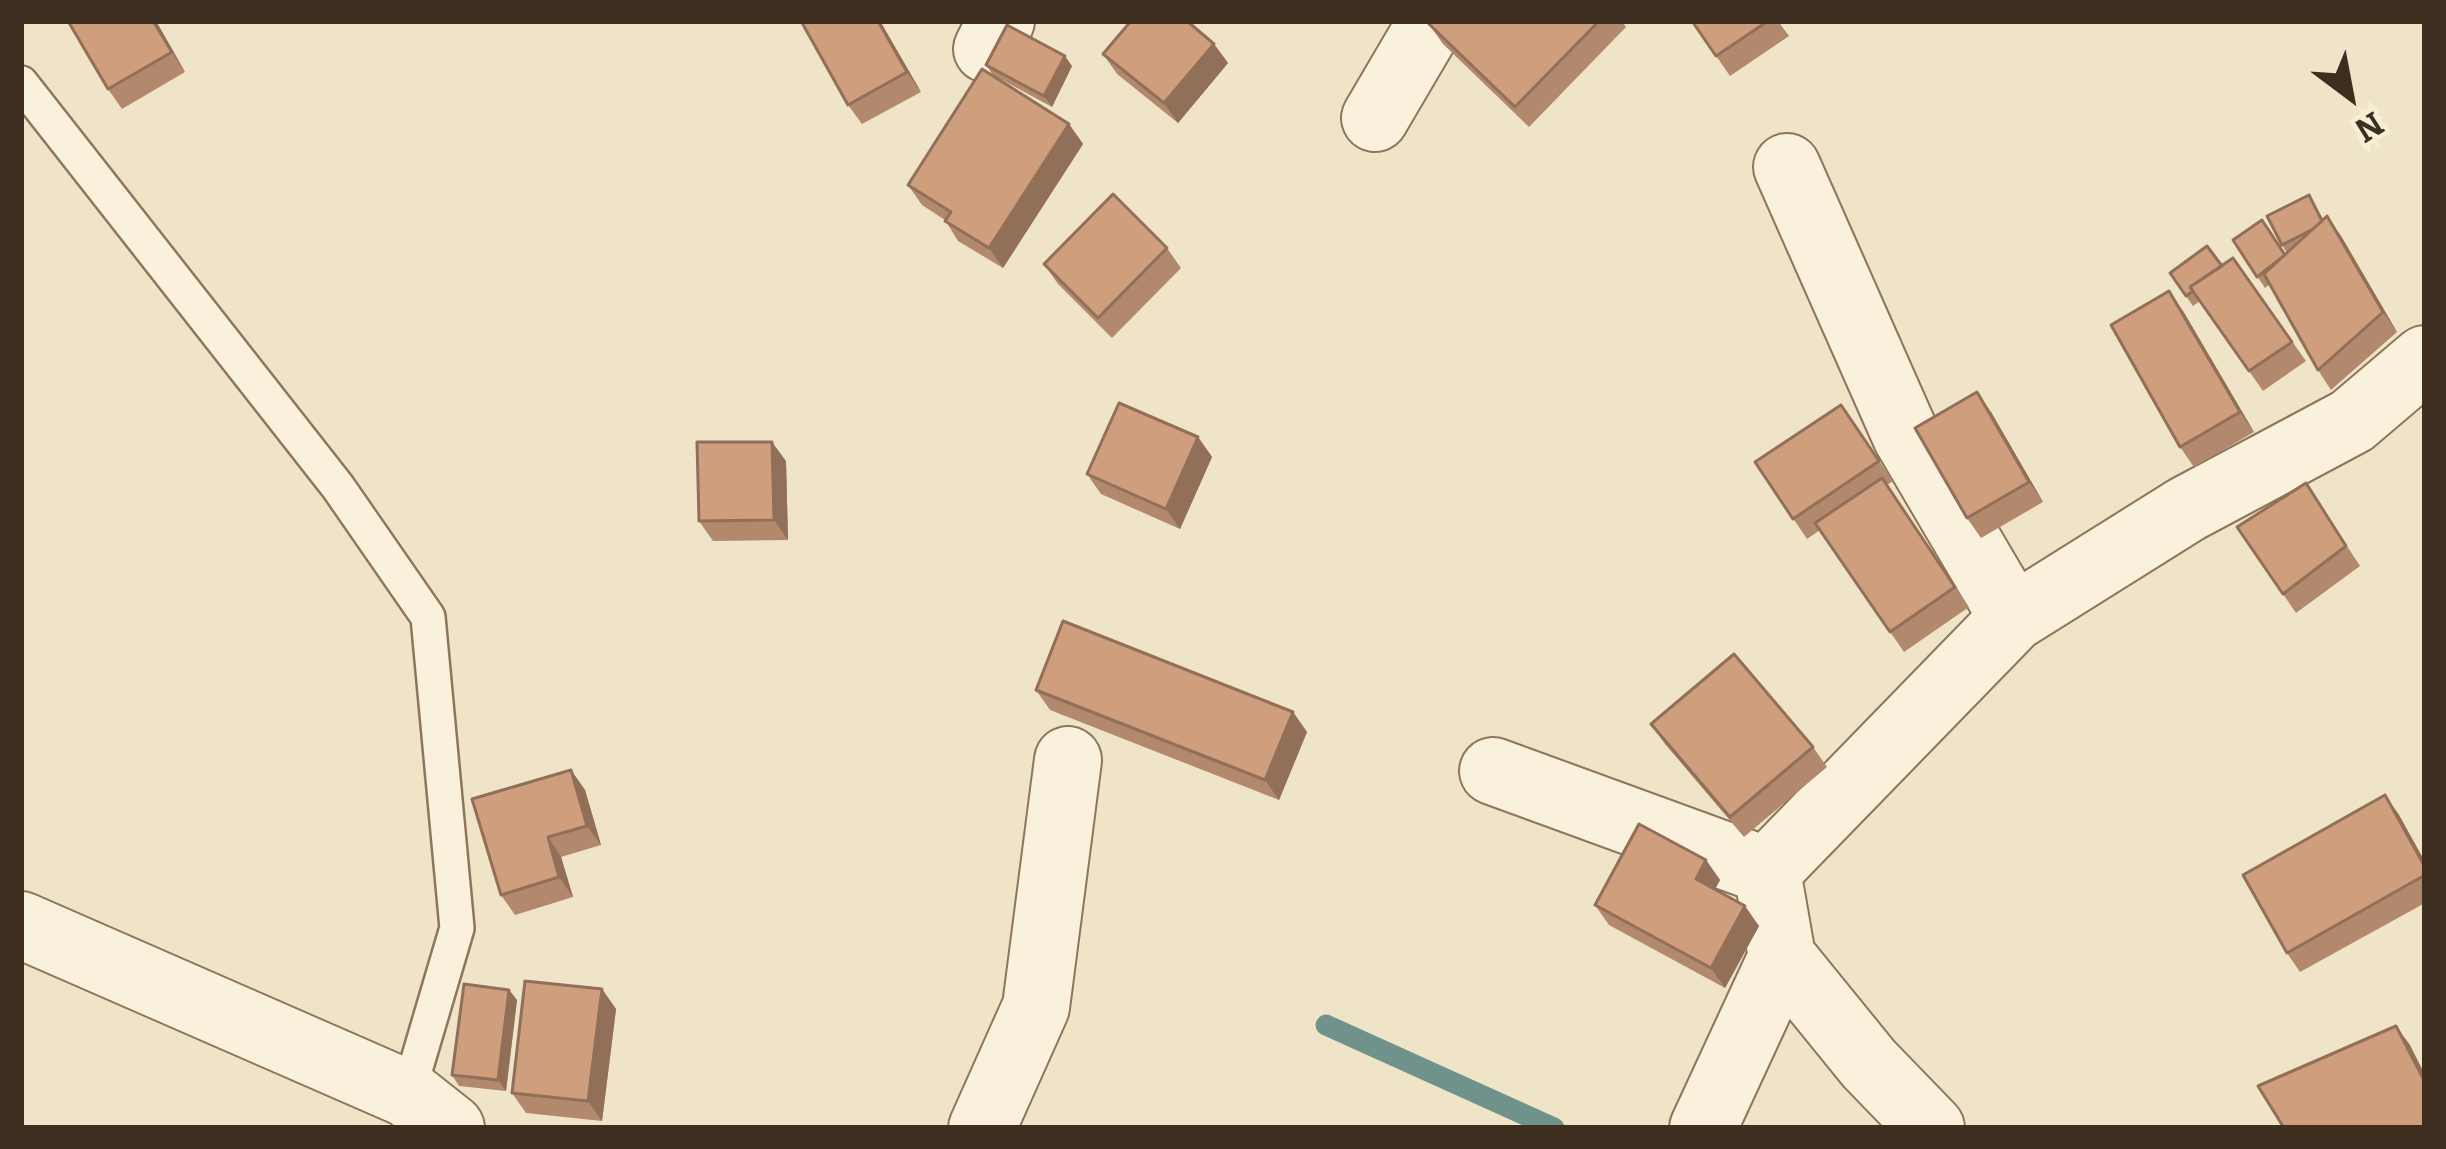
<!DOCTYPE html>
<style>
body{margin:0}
#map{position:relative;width:2446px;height:1149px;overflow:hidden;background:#f0e4c8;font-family:Bitter,serif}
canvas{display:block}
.frame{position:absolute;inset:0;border:24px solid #3d2e20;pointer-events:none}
.north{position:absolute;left:2290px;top:36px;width:120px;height:120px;-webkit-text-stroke:9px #f7eed8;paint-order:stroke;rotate:148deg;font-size:33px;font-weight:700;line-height:48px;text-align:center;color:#3d2e20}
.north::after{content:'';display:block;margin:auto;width:42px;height:54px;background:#3d2e20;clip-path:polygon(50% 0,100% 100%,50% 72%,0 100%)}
</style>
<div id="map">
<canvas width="2446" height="1149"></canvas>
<div class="frame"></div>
<div class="north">N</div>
</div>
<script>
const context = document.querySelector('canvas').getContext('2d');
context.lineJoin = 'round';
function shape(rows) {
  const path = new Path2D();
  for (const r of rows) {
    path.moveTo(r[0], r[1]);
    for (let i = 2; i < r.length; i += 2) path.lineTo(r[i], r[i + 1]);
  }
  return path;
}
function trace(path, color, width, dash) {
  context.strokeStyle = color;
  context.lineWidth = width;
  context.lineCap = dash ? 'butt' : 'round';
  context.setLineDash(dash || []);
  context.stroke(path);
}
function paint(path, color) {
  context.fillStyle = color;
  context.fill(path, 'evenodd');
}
const stream = shape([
 [1326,1025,1554,1128]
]);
const service = shape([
 [21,83,338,487,428,617,457,928,408,1094]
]);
const minor = shape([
 [987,49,1001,21],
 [1375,118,1432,21],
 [1787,167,1906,436,2013,618],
 [1493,771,1767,871],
 [21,925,408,1094,451,1128],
 [982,1128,1036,1007,1068,760],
 [1703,1128,1782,957],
 [1931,1128,1869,1064,1782,957,1767,871,2013,618,2187,509,2352,421,2425,359]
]);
const wall = shape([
 [68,21,156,21,185,72,122,109,108,89],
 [880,21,921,92,862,124,848,105],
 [1432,21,1622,21,1626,27,1529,127,1443,44,1429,24],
 [1692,21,1778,21,1789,36,1730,76],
 [1214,44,1228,63,1178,123,1117,74,1103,54],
 [986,65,1072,66,1052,107,993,75],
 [1069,124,1083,144,1003,268,958,241,945,220,922,205,908,185],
 [2309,195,2323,219,2341,236,2397,332,2331,390,2318,370,2270,284,2265,288,2233,240,2285,254,2287,253,2282,245],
 [1167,248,1181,268,1112,338,1058,284,1044,264],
 [2233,258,2306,361,2263,391,2200,301,2193,306,2170,273,2222,266],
 [2183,311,2254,432,2194,467,2180,447],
 [1841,405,1893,481,1887,485,1969,607,1904,652,1820,530,1807,539,1755,462],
 [1991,412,2043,502,1981,538,1967,518],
 [1198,437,1212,457,1180,529,1101,494,1087,474],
 [786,461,788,540,713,541,699,521],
 [2306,483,2360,566,2296,613,2237,527],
 [1036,690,1293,712,1307,732,1279,800,1050,710],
 [1651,724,1813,747,1827,767,1744,837,1665,744],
 [571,770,585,790,601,845,561,857,573,897,515,915,501,895],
 [2385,795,2399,815,2425,862,2425,903,2300,972,2287,953],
 [1706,860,1720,880,1715,889,1759,926,1725,988,1609,925,1595,905],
 [602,989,616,1009,602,1121,526,1113,512,1093],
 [509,990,517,1000,506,1091,459,1086,452,1075]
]);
const shadedWall = shape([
 [153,21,156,21,185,72,172,52],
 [878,21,880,21,921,92,907,72],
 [1214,44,1228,63,1178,123,1164,103],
 [1065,56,1072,66,1052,107,1044,96],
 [1069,124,1083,144,1003,268,989,248],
 [2327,216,2341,236,2397,332,2383,312],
 [2169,291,2183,311,2254,432,2240,412],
 [1977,392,1991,412,2043,502,2029,482],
 [1198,437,1212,457,1180,529,1166,509],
 [772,442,786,461,788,540,774,520],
 [1293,712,1307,732,1279,800,1265,780],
 [571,770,585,790,601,845,587,826],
 [2385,795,2399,815,2425,862,2425,867],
 [548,837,561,857,573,897,559,877],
 [1706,860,1720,880,1710,899,1696,879],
 [1745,906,1759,926,1725,988,1711,968],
 [602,989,616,1009,602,1121,588,1101],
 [509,990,517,1000,506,1091,498,1080],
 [2396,1026,2410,1045,2425,1075,2425,1082]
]);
const building = shape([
 [68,21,153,21,172,52,108,89,68,21],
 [801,21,878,21,907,72,848,105,801,21],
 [1131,21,1187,21,1214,44,1164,103,1103,54,1131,21],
 [1432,21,1599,21,1515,107,1429,24,1432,21],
 [1692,21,1768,21,1716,56,1692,21],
 [1007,25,1065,56,1044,96,986,65,1007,25],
 [982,69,1069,124,989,248,945,221,951,212,908,185,982,69],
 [1113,194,1167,248,1098,318,1044,264,1113,194],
 [2309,195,2322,221,2313,229,2282,245,2267,216,2309,195],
 [2327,216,2383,312,2318,370,2264,274,2327,216],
 [2262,220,2285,255,2257,277,2233,240,2262,220],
 [2207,246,2222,266,2190,287,2193,291,2186,296,2170,273,2207,246],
 [2233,258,2292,342,2249,371,2190,287,2233,258],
 [2169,291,2240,412,2180,447,2111,325,2169,291],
 [1977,392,2029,482,1967,518,1915,428,1977,392],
 [1119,403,1198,437,1166,509,1087,474,1119,403],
 [1841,405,1879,461,1793,519,1755,462,1841,405],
 [697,442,772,442,774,520,699,521,697,442],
 [1882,478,1955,587,1890,632,1815,523,1882,478],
 [2306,483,2346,546,2283,594,2237,527,2306,483],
 [1063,621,1293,712,1265,780,1036,690,1063,621],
 [1734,654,1813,747,1730,817,1651,724,1734,654],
 [571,770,587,826,548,837,559,877,501,895,472,799,571,770],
 [2385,795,2425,867,2425,875,2287,953,2243,875,2385,795],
 [1639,824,1706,860,1696,879,1745,906,1711,968,1595,905,1639,824],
 [525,981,602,989,588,1101,512,1093,525,981],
 [464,984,509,990,498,1080,452,1075,464,984],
 [2396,1026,2425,1082,2425,1128,2284,1128,2258,1086,2396,1026]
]);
trace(stream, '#6f938a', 21);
trace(service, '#8d765c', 38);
trace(minor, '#8d765c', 70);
trace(service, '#faf1dc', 33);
trace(minor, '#faf1dc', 66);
paint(wall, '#b2896c');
paint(shadedWall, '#916f58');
paint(building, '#cf9f7d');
trace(building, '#916f58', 3);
</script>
